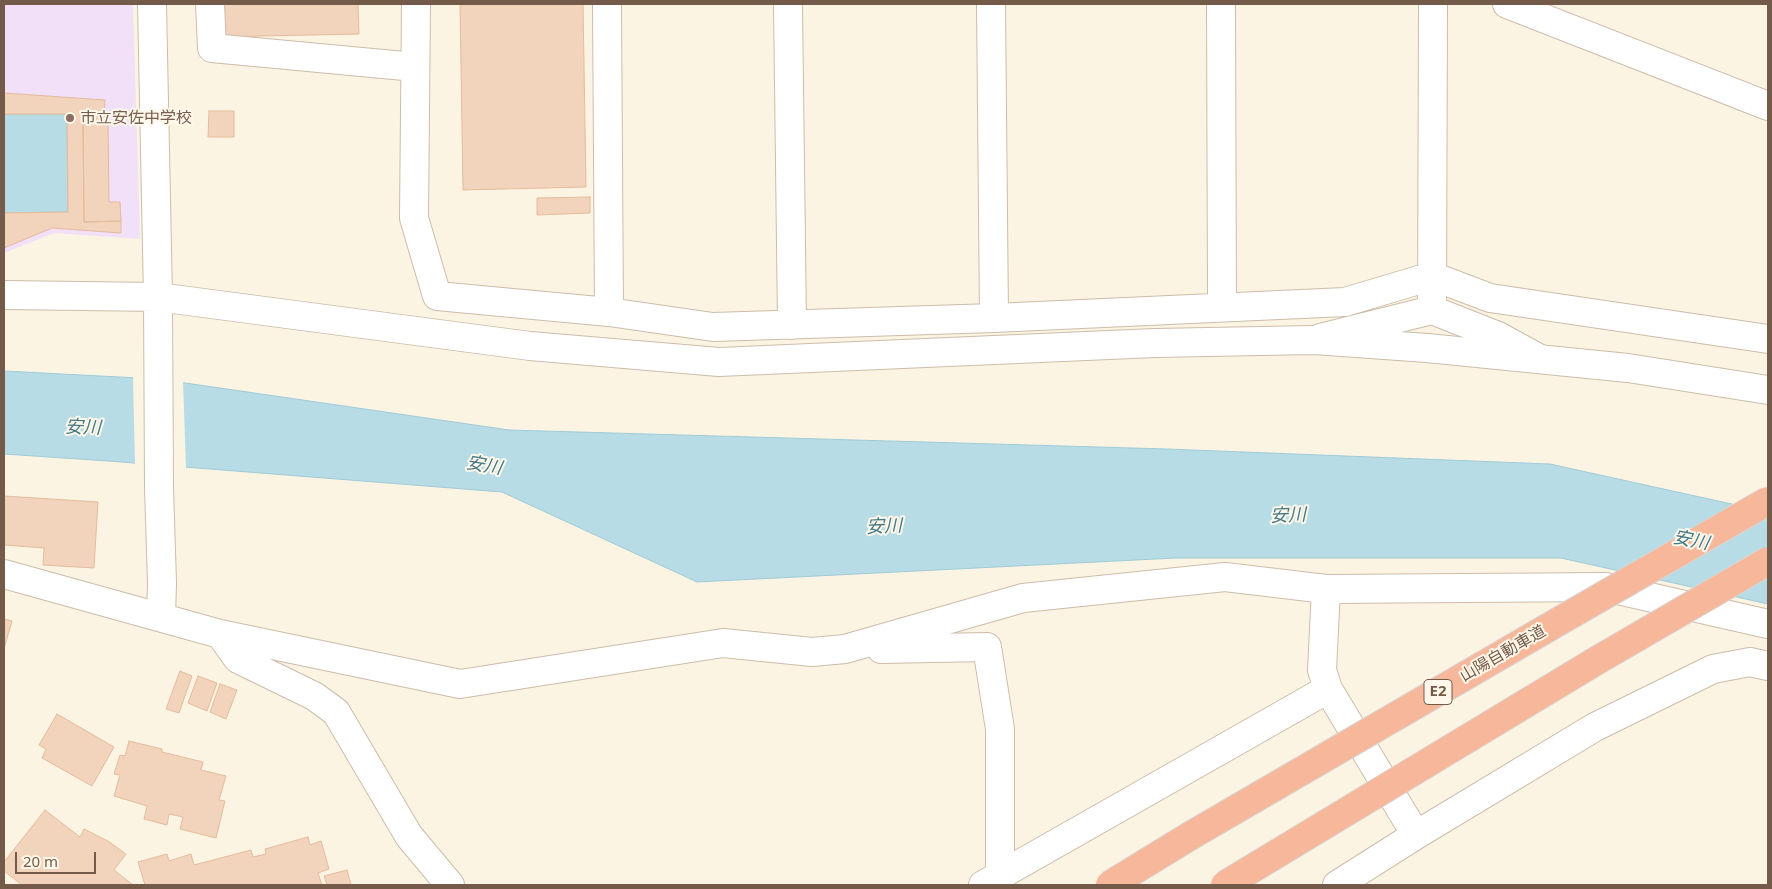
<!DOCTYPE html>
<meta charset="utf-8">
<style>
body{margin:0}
#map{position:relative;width:1772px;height:889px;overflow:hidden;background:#fcf4e3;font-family:"Noto Sans",sans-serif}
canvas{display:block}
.frame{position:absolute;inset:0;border:5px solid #745b49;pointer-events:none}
.scale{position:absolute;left:15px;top:852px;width:81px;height:22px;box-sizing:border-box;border:2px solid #745b49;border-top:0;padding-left:6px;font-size:15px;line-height:18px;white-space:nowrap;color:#745b49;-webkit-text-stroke:4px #fff8ea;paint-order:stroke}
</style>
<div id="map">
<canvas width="1772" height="889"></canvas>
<div class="frame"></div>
<div class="scale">20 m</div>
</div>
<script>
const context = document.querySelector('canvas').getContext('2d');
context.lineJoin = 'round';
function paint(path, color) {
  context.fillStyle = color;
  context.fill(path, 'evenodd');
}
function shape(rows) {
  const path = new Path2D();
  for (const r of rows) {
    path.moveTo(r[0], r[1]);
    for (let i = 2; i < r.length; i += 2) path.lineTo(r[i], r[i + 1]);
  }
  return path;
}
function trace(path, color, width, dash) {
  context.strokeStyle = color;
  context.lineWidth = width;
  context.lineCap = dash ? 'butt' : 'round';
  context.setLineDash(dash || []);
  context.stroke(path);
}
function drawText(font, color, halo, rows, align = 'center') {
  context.font = font + ' "Noto Sans","Noto Sans JP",sans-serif';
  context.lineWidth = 4;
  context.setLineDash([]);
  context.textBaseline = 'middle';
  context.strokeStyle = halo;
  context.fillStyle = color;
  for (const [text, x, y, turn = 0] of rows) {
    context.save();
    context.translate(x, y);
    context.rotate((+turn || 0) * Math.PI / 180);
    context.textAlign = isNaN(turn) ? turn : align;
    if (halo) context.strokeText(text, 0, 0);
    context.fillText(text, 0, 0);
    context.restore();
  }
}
const education = shape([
 [4,4,133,4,140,239,54,233,4,253]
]);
const water = shape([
 [4,114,67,114,68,212,4,213,4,114],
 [4,371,158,379,509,430,1167,449,1550,464,1768,512,1768,604,1561,558,1176,558,697,582,502,492,108,461,4,454,4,371]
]);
const pier = shape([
 [133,376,183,381,186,469,135,465]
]);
const building = shape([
 [215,4,358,4,359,34,216,37,215,4],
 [460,4,583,4,586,187,463,190,460,4],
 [4,93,105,100,104,121,83,121,84,222,121,221,121,233,52,228,4,248,4,213,68,212,67,114,4,114,4,93],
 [209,111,234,111,234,137,208,137,209,111],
 [83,121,108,121,109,202,120,202,121,221,84,222,83,121],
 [590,197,590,213,537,215,537,198,590,197],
 [4,496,98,502,94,568,43,565,44,548,4,545,4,496],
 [4,619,12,621,4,649,4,619],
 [180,671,192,676,179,713,166,709,180,671],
 [198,676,217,683,207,711,188,703,198,676],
 [220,684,237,690,226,719,210,712,220,684],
 [57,714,114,747,92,786,42,758,46,749,39,745,57,714],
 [129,741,162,749,162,752,203,762,201,770,226,776,219,800,225,801,216,838,180,829,183,817,169,814,167,825,144,819,147,806,114,796,120,775,114,774,120,755,125,756,129,741],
 [45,810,80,837,84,829,108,841,126,854,114,870,133,885,22,885,4,871,4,862,45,810],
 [308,837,310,845,321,841,329,869,318,873,322,885,145,885,138,862,167,854,169,861,191,854,194,865,251,850,253,857,266,854,265,849,308,837],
 [347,870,351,885,327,885,324,876,347,870]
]);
const minor = shape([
 [210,4,212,48,415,67],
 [416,4,414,218,437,296,609,312,713,327,994,318,1345,302,1432,276,1490,298,1768,339],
 [607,4,609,312],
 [788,4,792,325],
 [991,4,994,318],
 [1221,4,1222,307],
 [1507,4,1768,106],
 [1432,310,1433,4],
 [1320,338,1432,310,1498,336,1540,359],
 [4,574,220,634,460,684,723,643,812,652,845,649,1023,598,1225,577,1326,589,1605,587,1768,624],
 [1326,589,1322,670,1328,689,1416,835],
 [220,634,238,659,314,696,336,712,409,836,450,885],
 [881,649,987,647,1000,729,1000,885],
 [983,885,1328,689],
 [1337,885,1416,835,1595,727,1713,669,1750,662,1768,666]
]);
const tertiary = shape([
 [152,4,158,297,159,487,162,583,161,617],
 [4,295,158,297,530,346,719,362,1155,343,1314,340,1427,348,1628,368,1768,390]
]);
const motorwayBridge = shape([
 [1110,885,1190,836,1568,616,1768,501],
 [1225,885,1596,661,1768,561]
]);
const markers = [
 [70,118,5,"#8d6e63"]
];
const shields = [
 [1438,692,28]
];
const shieldNames = [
 ["E2",1438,692]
];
const educationNames = [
 ["市立安佐中学校",80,118]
];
const streetNames = [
 ["山陽自動車道",1503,654,-30]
];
const waterNames = [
 ["安川",83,428,2],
 ["安川",484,466,10],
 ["安川",1288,516,-2],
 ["安川",884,527,-2],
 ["安川",1691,541,11]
];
paint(education, '#f1e0f8');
paint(water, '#b8dce5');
trace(water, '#9ecbd7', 1);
paint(pier, '#fcf4e3');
paint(building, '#f1d4bb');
trace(building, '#e4bb9c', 1);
trace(minor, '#cdbcaa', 30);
trace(tertiary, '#cdbcaa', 30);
trace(minor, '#fff', 28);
trace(tertiary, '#fff', 28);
trace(motorwayBridge, '#dbd4d0', 30, []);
trace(motorwayBridge, '#f6b79b', 28);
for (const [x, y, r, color] of markers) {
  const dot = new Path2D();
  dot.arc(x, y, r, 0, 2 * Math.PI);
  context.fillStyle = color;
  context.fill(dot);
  trace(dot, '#fff8ea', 2);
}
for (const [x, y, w] of shields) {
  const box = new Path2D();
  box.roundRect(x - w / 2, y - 12.5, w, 25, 4);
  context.fillStyle = '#fff8ea';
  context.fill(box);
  trace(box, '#745b49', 1);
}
drawText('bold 15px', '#745b49', null, shieldNames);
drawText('16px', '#785e54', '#fff8ea', educationNames, 'left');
drawText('16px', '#745b49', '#fff8ea', streetNames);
drawText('italic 18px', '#437987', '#fff8ea', waterNames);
</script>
